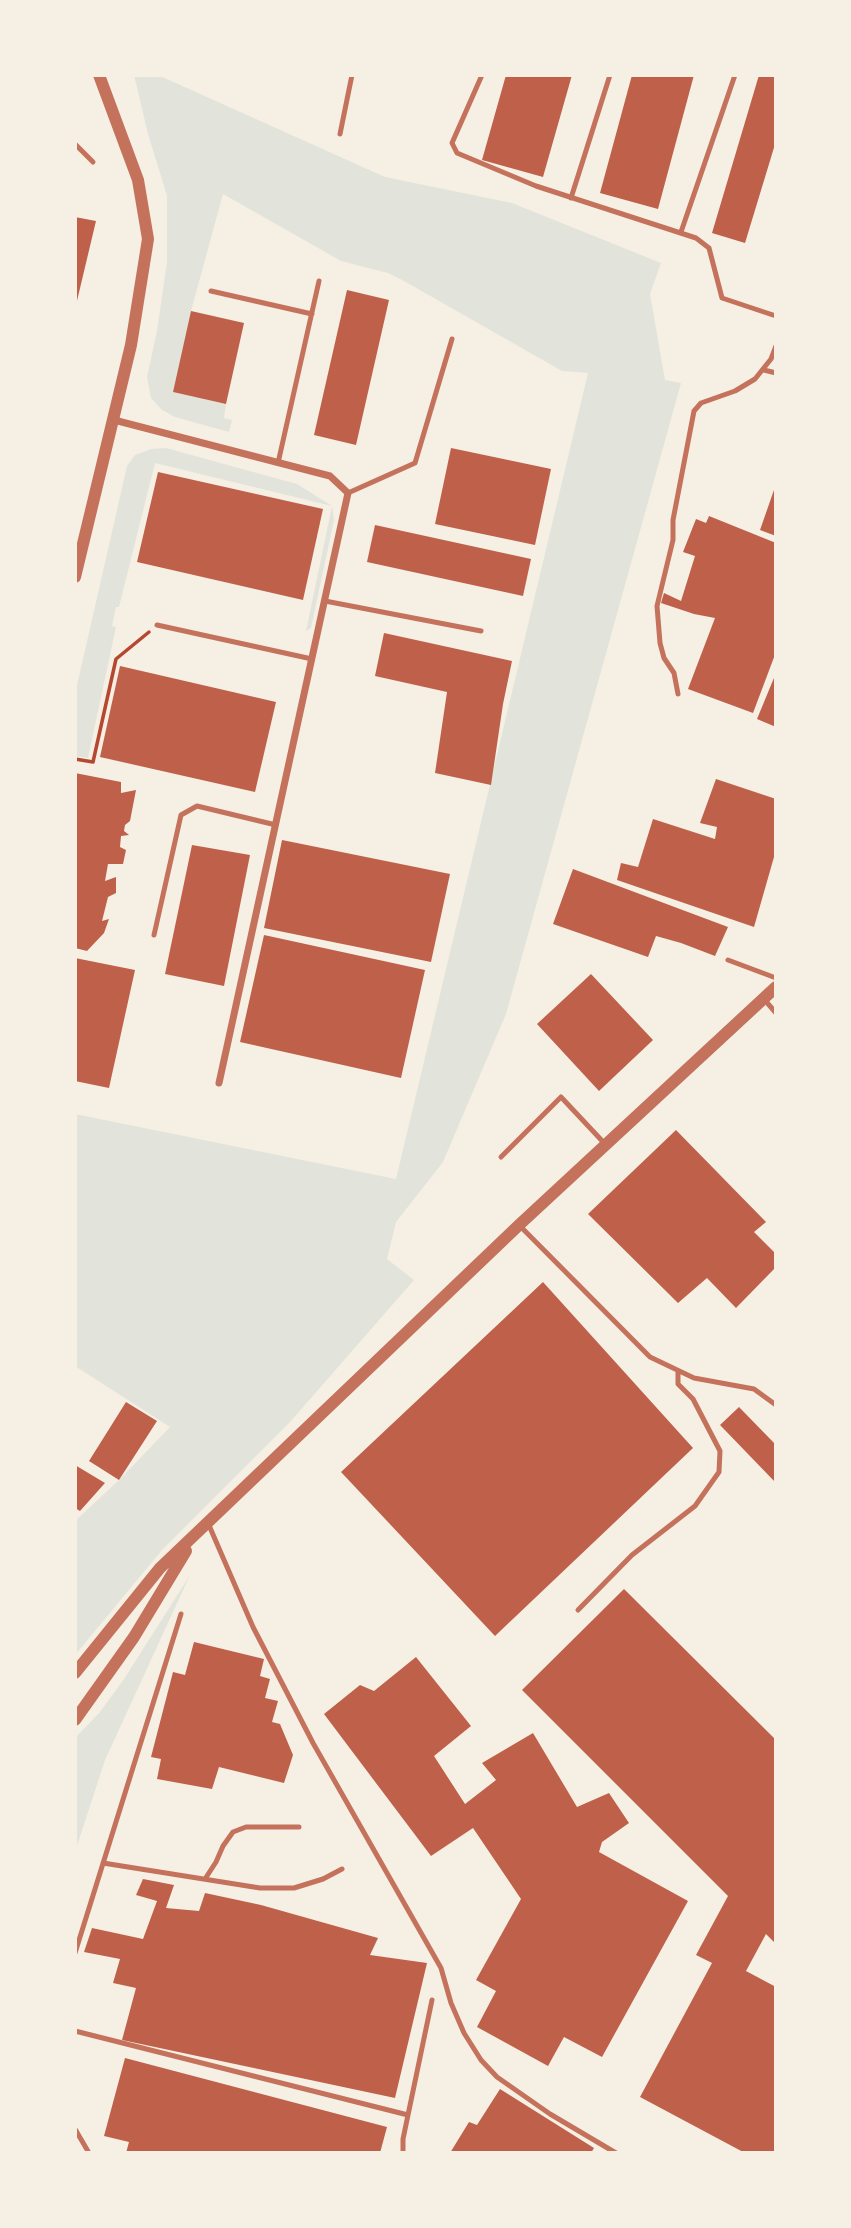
<!DOCTYPE html>
<style>
body{margin:0}
#map{position:relative;width:851px;height:2228px;overflow:hidden;background:#f6efe4;font-family:"Alegreya Sans",sans-serif}
canvas{display:block}
.frame{position:absolute;inset:0;border:77px solid #f6efe4;pointer-events:none}
</style>
<div id="map">
<canvas width="851" height="2228"></canvas>
<div class="frame"></div>
</div>
<script>
const context = document.querySelector('canvas').getContext('2d');
context.lineJoin = 'round';
function paint(path, color) {
  context.fillStyle = color;
  context.fill(path, 'evenodd');
}
function shape(rows) {
  const path = new Path2D();
  for (const r of rows) {
    path.moveTo(r[0], r[1]);
    for (let i = 2; i < r.length; i += 2) path.lineTo(r[i], r[i + 1]);
  }
  return path;
}
function trace(path, color, width, dash) {
  context.strokeStyle = color;
  context.lineWidth = width;
  context.lineCap = dash ? 'butt' : 'round';
  context.setLineDash(dash || []);
  context.stroke(path);
}
const green = shape([
 [134,75,158,75,385,177,512,203,661,263,650,294,665,380,681,383,506,1014,443,1162,396,1222,387,1259,414,1280,291,1421,162,1550,75,1655,75,1521,119,1480,170,1427,75,1366,75,1114,396,1179,588,373,562,371,404,281,388,273,341,261,223,194,191,311,173,392,226,404,224,418,232,420,229,432,175,417,162,410,151,398,147,377,157,331,167,262,167,196,148,134],
 [166,448,297,484,332,506,334,520,311,628,306,631,332,506,155,463,119,607,116,607,112,626,116,627,88,758,75,756,75,694,127,466,135,455,151,449],
 [190,1575,105,1760,75,1852,75,1738,100,1712,124,1679]
]);
const building = shape([
 [506,75,572,75,543,177,482,160],
 [632,75,694,75,658,209,600,193],
 [759,75,776,75,776,141,745,243,712,233],
 [75,217,96,221,76,305,75,305],
 [347,290,389,300,356,445,314,435],
 [191,311,244,323,226,404,173,392],
 [451,448,551,469,535,545,435,524],
 [158,472,323,509,303,600,137,562],
 [775,487,776,487,776,536,760,530],
 [709,516,776,543,776,652,753,713,688,689,715,618,694,614,661,603,664,593,681,601,695,556,683,552,696,519,706,523],
 [375,525,531,559,523,596,367,562],
 [384,633,512,661,503,704,491,785,435,773,447,692,375,676],
 [120,666,276,702,255,792,100,757],
 [776,673,776,727,757,719],
 [75,773,121,782,121,793,136,790,130,821,125,825,124,831,129,835,121,836,120,847,126,850,123,864,108,864,105,881,116,877,116,893,108,897,102,921,109,919,104,933,87,951,75,948],
 [716,779,776,799,776,850,754,927,617,880,621,863,638,867,653,819,715,839,717,827,700,823],
 [282,840,450,874,431,962,264,928],
 [192,845,250,855,224,986,165,974],
 [573,869,728,927,715,956,681,943,656,936,648,957,553,924],
 [264,935,425,970,401,1078,240,1042],
 [75,958,135,970,109,1088,75,1081],
 [591,974,653,1040,599,1091,537,1024],
 [676,1130,766,1222,754,1232,776,1254,776,1267,736,1308,707,1278,678,1303,588,1214],
 [543,1282,693,1448,495,1636,341,1472],
 [126,1402,157,1421,119,1480,89,1461],
 [739,1407,776,1445,776,1483,720,1425],
 [75,1465,105,1483,80,1511,75,1508],
 [624,1589,776,1740,776,1944,766,1934,746,1971,776,1987,776,2153,745,2153,640,2097,712,1963,696,1955,728,1896,522,1690],
 [194,1642,264,1659,260,1676,270,1679,265,1698,278,1701,272,1722,280,1724,293,1755,284,1783,219,1767,212,1789,157,1779,161,1759,151,1757,173,1672,185,1675],
 [416,1657,471,1726,434,1756,465,1804,496,1780,482,1763,533,1733,577,1807,609,1793,629,1823,602,1842,599,1852,688,1901,602,2057,564,2037,548,2066,477,2027,496,1991,476,1980,521,1899,473,1828,431,1856,324,1714,360,1685,374,1691],
 [143,1879,174,1885,166,1908,199,1911,205,1893,261,1905,378,1938,370,1955,427,1963,395,2098,122,2040,136,1988,113,1983,120,1959,84,1952,92,1928,143,1939,157,1901,136,1895],
 [125,2058,387,2127,380,2153,126,2153,129,2142,104,2136],
 [500,2089,594,2148,591,2153,450,2153,469,2122,477,2125]
]);
const path = shape([
 [75,759,93,762,116,659,149,632]
]);
const service = shape([
 [482,75,452,143,457,153,536,186,696,238,709,248,722,298,776,316],
 [340,134,352,75],
 [75,144,93,162],
 [571,198,610,75],
 [681,232,735,75],
 [211,291,312,314],
 [764,370,776,373],
 [278,463,319,281],
 [348,493,415,463,452,339],
 [325,601,481,631],
 [157,625,312,659],
 [678,694,674,673,664,658,660,643,657,606,673,540,673,520,694,411,701,403,735,391,755,379,771,359,776,346],
 [154,935,181,815,197,806,276,825],
 [728,960,776,978],
 [763,998,776,1013],
 [501,1157,561,1097,606,1145],
 [519,1225,650,1357,694,1378,754,1389,776,1405],
 [208,1523,253,1627,313,1743,441,1968,451,2003,464,2033,481,2060,497,2077,550,2114,616,2153],
 [578,1610,632,1555,695,1506,719,1472,720,1451,693,1399,678,1384,678,1371],
 [103,1863,260,1888,294,1888,323,1879,342,1869],
 [205,1879,216,1862,223,1846,233,1832,246,1827,299,1827],
 [75,1953,181,1614],
 [75,2031,408,2115],
 [75,2129,89,2153],
 [403,2153,403,2139,432,2000]
]);
const minor = shape([
 [114,420,330,476,348,493,219,1083]
]);
const tertiary = shape([
 [75,577,131,345,148,239,138,180,99,75],
 [75,1673,160,1568,519,1225,776,987],
 [75,1720,134,1637,186,1551]
]);
paint(green, '#e2e4dc');
paint(building, '#bf614a');
trace(path, '#b5482f', 3.5);
trace(service, '#c5725c', 5);
trace(minor, '#c5725c', 7);
trace(tertiary, '#c5725c', 12);
</script>
